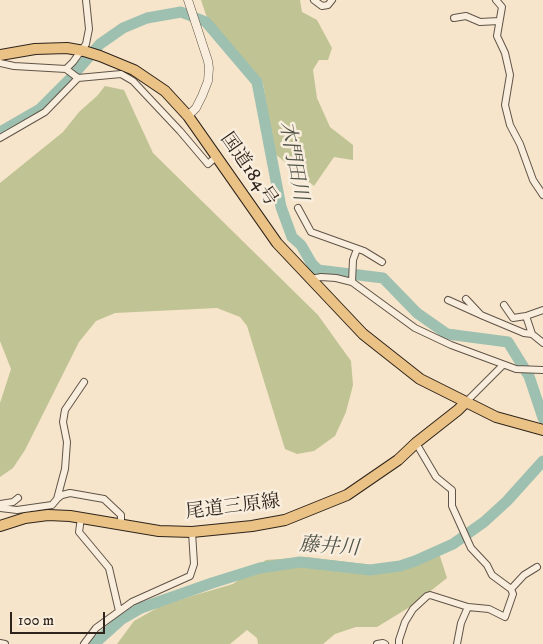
<!DOCTYPE html>
<meta charset="utf-8">
<style>
body{margin:0}
#map{position:relative;width:543px;height:644px;overflow:hidden;background:#f6e5ca;font-family:"IM FELL DW Pica",serif}
canvas{display:block}
.scale{position:absolute;left:10px;top:612px;width:95px;height:22px;box-sizing:border-box;border:2px solid #2e241c;border-top:0;padding-left:6px;font-size:15px;line-height:18px;white-space:nowrap;color:#2e241c;-webkit-text-stroke:4px #f9eedd;paint-order:stroke}
</style>
<div id="map">
<canvas width="543" height="644"></canvas>
<div class="scale">100 m</div>
</div>
<script>
const context = document.querySelector('canvas').getContext('2d');
context.lineJoin = 'round';
function paint(path, color) {
  context.fillStyle = color;
  context.fill(path, 'evenodd');
}
function shape(rows) {
  const path = new Path2D();
  for (const r of rows) {
    path.moveTo(r[0], r[1]);
    for (let i = 2; i < r.length; i += 2) path.lineTo(r[i], r[i + 1]);
  }
  return path;
}
function trace(path, color, width, dash) {
  context.strokeStyle = color;
  context.lineWidth = width;
  context.lineCap = dash ? 'butt' : 'round';
  context.setLineDash(dash || []);
  context.stroke(path);
}
function drawText(font, color, halo, rows, align = 'center') {
  context.font = font + ' "IM FELL DW Pica","Noto Serif JP",serif';
  context.lineWidth = 5;
  context.setLineDash([]);
  context.textBaseline = 'middle';
  context.strokeStyle = halo;
  context.fillStyle = color;
  for (const [text, x, y, turn = 0] of rows) {
    context.save();
    context.translate(x, y);
    context.rotate((+turn || 0) * Math.PI / 180);
    context.textAlign = isNaN(turn) ? turn : align;
    if (halo) context.strokeText(text, 0, 0);
    context.fillText(text, 0, 0);
    context.restore();
  }
}
const green = shape([
 [201,0,300,0,302,12,317,20,332,48,328,60,319,60,313,70,317,98,330,127,353,145,353,160,334,157,314,186,274,153,263,83,232,46,216,30,206,15],
 [105,86,124,90,153,153,318,315,351,361,353,385,346,412,335,436,314,451,297,454,285,449,247,326,240,317,217,308,115,313,96,321,79,342,25,450,13,468,0,477,0,403,11,369,0,341,0,183,63,132,79,112,97,96],
 [439,553,447,578,413,605,377,627,356,627,335,634,323,644,258,644,257,638,247,630,230,644,117,644,134,621,159,607,192,596,233,584,266,560,306,557,405,569]
]);
const river = shape([
 [0,132,40,109,69,80,100,44,123,28,147,18,181,12,206,22,257,82,281,207,292,237,301,245,312,264,318,270,383,278,417,313,447,334,508,342,529,376,543,418],
 [94,644,122,619,141,608,212,583,260,568,300,562,370,570,400,566,415,561,453,544,484,522,507,501,543,461]
]);
const minor = shape([
 [314,0,322,6,328,5,332,0],
 [496,0,502,7,497,36,505,53,510,75,505,105,510,125,520,144,533,180,543,195],
 [454,18,466,16,480,22,499,21],
 [0,63,14,66,66,69,78,78,121,74,133,81,180,131,208,164,217,156],
 [66,69,73,62,86,44,89,29,86,0],
 [0,138,45,112,78,78],
 [298,208,311,232,364,251,382,262],
 [311,279,321,277,336,278,352,282,415,328,451,345,516,369,543,370],
 [352,282,353,260,357,249],
 [466,299,481,315,524,333,532,334],
 [448,300,479,314],
 [504,305,513,318,526,316,543,310],
 [526,316,532,334,543,343],
 [466,402,503,365],
 [57,499,62,495,70,493,104,499,121,515,121,525],
 [0,504,13,502,18,498],
 [0,508,17,510,52,505,57,499,65,469,67,442,63,422,65,410,84,382],
 [81,518,79,532,109,568,119,611],
 [511,589,524,575,537,567],
 [0,643,5,644],
 [84,644,96,628,132,602,190,576,194,564,192,532],
 [377,644,383,643,385,644],
 [399,644,399,640,405,622,413,609,427,596,430,595,468,607,489,609,505,617,513,594,511,589,492,575,487,565,471,548,452,506,452,490,436,477,416,443],
 [457,644,461,623,468,607]
]);
const tertiary = shape([
 [188,0,208,61,209,68,208,81,202,96,196,108,188,116]
]);
const primary = shape([
 [0,526,25,518,48,515,70,516,159,531,192,532,252,526,285,520,347,495,398,460,416,443,458,410,466,402]
]);
const trunk = shape([
 [0,55,35,49,67,48,84,51,100,56,134,70,165,91,188,116,277,243,363,334,420,379,496,417,543,430]
]);
const streetNames = [
 ["国道184号",248,170,55],
 ["尾道三原線",233,508,-7]
];
const waterNames = [
 ["木門田川",292,161,79],
 ["藤井川",329,548,4]
];
paint(green, '#c0c394');
trace(river, '#9ec0b0', 11);
trace(minor, '#605448', 8);
trace(tertiary, '#605448', 9);
trace(primary, '#2e241c', 12);
trace(trunk, '#2e241c', 12);
trace(minor, '#f9eedd', 6);
trace(tertiary, '#f9eedd', 8);
trace(primary, '#ebc285', 10);
trace(trunk, '#ebc285', 10);
drawText('19px', '#2e241c', '#f9eedd', streetNames);
drawText('italic 20px', '#505348', '#f9eedd', waterNames);
</script>
